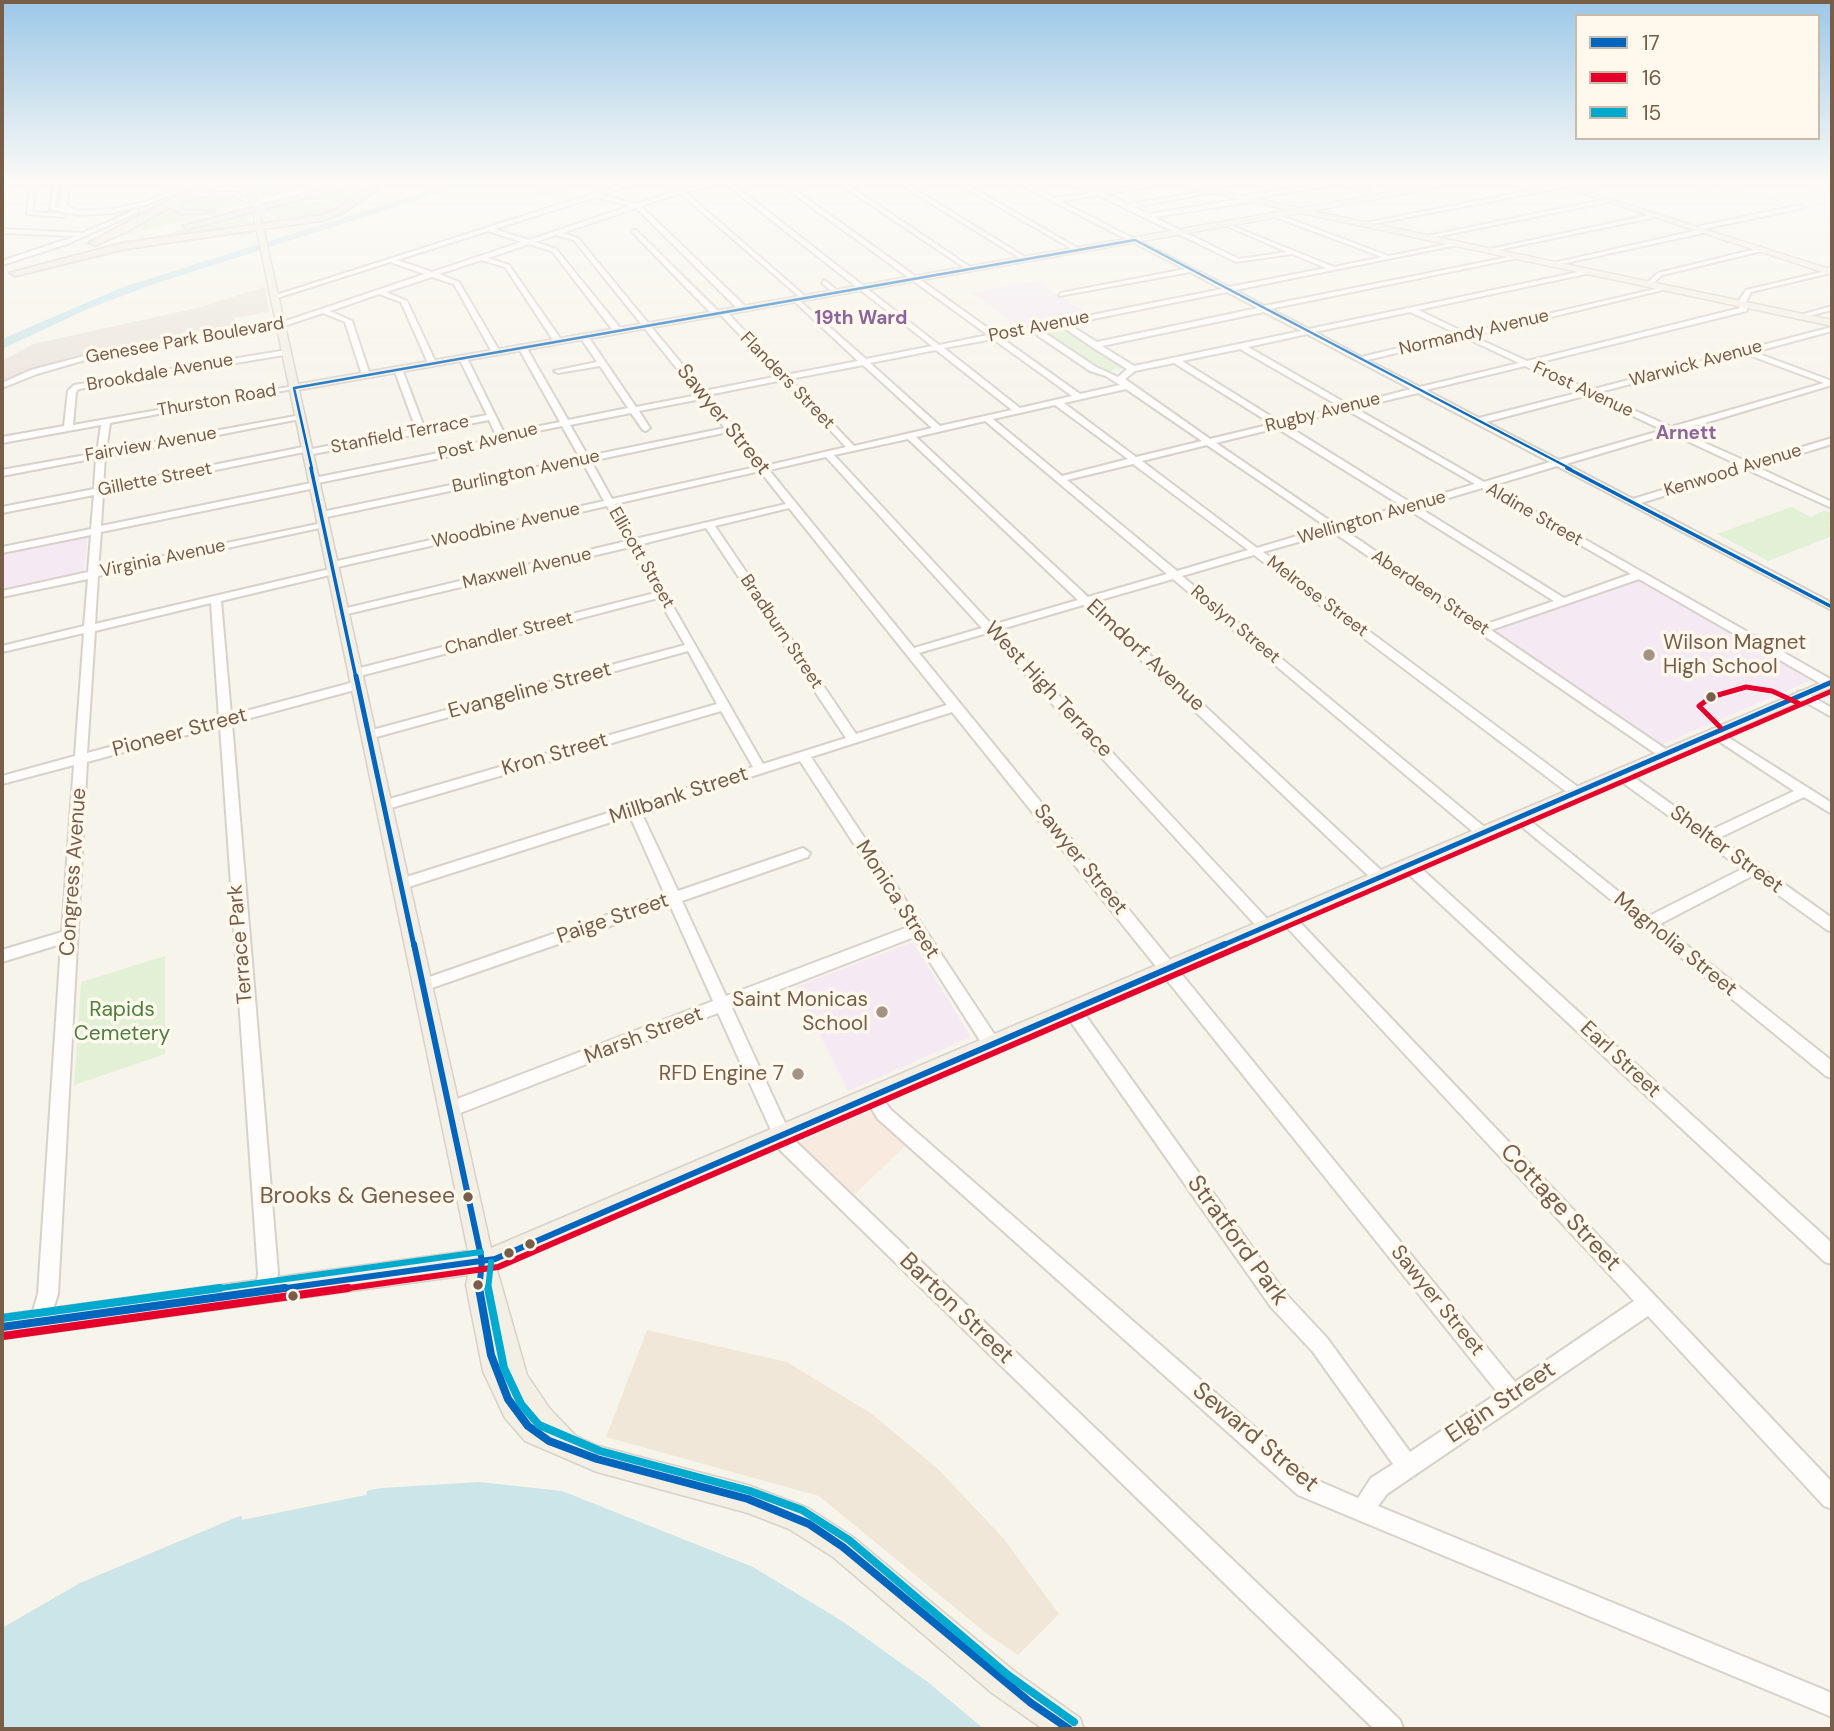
<!DOCTYPE html>
<style>
body{margin:0}
#map{position:relative;width:1834px;height:1731px;overflow:hidden;background:#f7f4eb;font-family:"DM Sans",sans-serif}
canvas{display:block}
.frame{position:absolute;inset:0;border:4px solid #785d49;pointer-events:none}
.legend{position:absolute;left:1575px;top:14px;width:245px;height:126px;box-sizing:border-box;background:#fff9ed;border:2px solid #c9bbab;margin:0;padding:9px 12px;list-style:none;font-size:21px;color:#785d49}
.legend li{display:flex;align-items:center;gap:14px;height:35px}
.legend b{width:35px;border:2px solid #c9bbab}
</style>
<div id="map">
<canvas width="1834" height="1731"></canvas>
<div class="frame"></div>
<ul class="legend">
<li><b style="height:9px;background:#0065bd"></b>17</li>
<li><b style="height:9px;background:#e4002b"></b>16</li>
<li><b style="height:9px;background:#00a9ce"></b>15</li>
</ul>
</div>
<script>
const context = document.querySelector('canvas').getContext('2d');
context.lineJoin = 'round';
function paint(path, color) {
  context.fillStyle = color;
  context.fill(path, 'evenodd');
}
function shape(rows) {
  const path = new Path2D();
  for (const r of rows) {
    path.moveTo(r[0], r[1]);
    for (let i = 2; i < r.length; i += 2) path.lineTo(r[i], r[i + 1]);
  }
  return path;
}
function trace(path, color, width, dash) {
  context.strokeStyle = color;
  context.lineWidth = width;
  context.lineCap = dash ? 'butt' : 'round';
  context.setLineDash(dash || []);
  context.stroke(path);
}
function drawText(font, color, halo, rows, align = 'center') {
  context.font = font + ' "DM Sans",sans-serif';
  context.lineWidth = 7;
  context.setLineDash([]);
  context.textBaseline = 'middle';
  context.strokeStyle = halo;
  context.fillStyle = color;
  for (const [text, x, y, turn = 0] of rows) {
    context.save();
    context.translate(x, y);
    context.rotate((+turn || 0) * Math.PI / 180);
    context.textAlign = isNaN(turn) ? turn : align;
    if (halo) context.strokeText(text, 0, 0);
    context.fillText(text, 0, 0);
    context.restore();
  }
}
const residential = shape([
 [647,1330,787,1362,872,1414,938,1469,1004,1539,1059,1614,1018,1655,987,1634,819,1496,606,1437]
]);
const commercial = shape([
 [868,1112,875,1114,908,1143,851,1198,799,1146,800,1142]
]);
const industrial = shape([
 [535,180,599,180,543,197,536,195,542,189],
 [265,287,269,312,234,318,234,329,70,357,2,381,2,361,33,344,197,308]
]);
const education = shape([
 [1036,281,1089,314,1021,327,972,293],
 [87,536,84,572,2,590,2,553],
 [1638,578,1814,679,1661,745,1491,631],
 [913,942,971,1037,848,1091,796,987]
]);
const green = shape([
 [255,180,290,184,327,182,262,199],
 [376,180,384,180,340,207,330,200,300,200],
 [209,194,234,194,245,203,207,212,185,212,174,207,184,199],
 [305,201,323,201,334,206,328,212,305,218,279,219,266,212,265,209],
 [171,205,170,209,176,212,211,213,92,244],
 [247,214,249,227,118,246],
 [1062,325,1127,367,1107,372,1098,370,1038,330],
 [1791,507,1811,517,1823,511,1832,512,1832,523,1828,525,1832,527,1832,536,1768,561,1717,534],
 [165,956,165,1054,74,1085,81,982]
]);
const water = shape([
 [463,180,480,180,157,283,90,308,2,349,2,339,123,287],
 [479,1482,562,1491,753,1567,842,1621,929,1683,984,1729,2,1729,2,1628,80,1583,237,1517,269,1509,382,1488]
]);
const pier = shape([
 [368,1486,366,1495,242,1520,242,1512,268,1505]
]);
const minor = shape([
 [53,180,59,180,55,207,63,208,60,206,64,180,70,180,66,205,78,211,113,209,145,202,174,190,180,180,186,180,178,192,149,204,113,213,78,215,50,209,53,180],
 [636,180,645,180,602,195,636,204,679,190,721,180,731,180,729,181,939,345,988,335,774,180,781,180,996,334,1222,289,1190,272,1059,296,1061,293,1185,269,1011,180,1018,180,1055,198,1090,193,1065,180,1072,180,1096,192,1169,180,1172,182,1107,194,1129,204,1212,190,1215,192,1134,207,1149,214,1242,199,1240,198,1243,196,1332,182,1330,180,1341,181,1381,197,1376,198,1338,184,1250,199,1252,200,1249,202,1154,217,1239,259,1287,252,1225,225,1225,223,1334,267,1382,257,1272,216,1274,213,1389,256,1459,242,1462,244,1235,290,1264,306,1519,255,1522,257,1270,309,1309,329,1588,270,1590,273,1418,310,1466,333,1668,286,1671,288,1472,336,1527,361,1740,308,1738,302,1746,290,1822,272,1832,266,1832,271,1826,274,1751,292,1746,302,1747,311,1533,364,1590,390,1832,327,1832,331,1754,352,1832,381,1832,385,1678,431,1750,463,1832,438,1832,444,1757,467,1832,502,1832,508,1748,470,1641,503,1832,603,1832,610,1557,466,1491,486,1832,680,1832,686,1825,686,1639,579,1491,630,1670,752,1672,755,1670,758,1662,758,1333,532,1263,552,1582,790,1584,793,1582,796,1572,796,1254,555,1182,576,1488,830,1490,833,1488,836,1478,836,1173,579,1093,602,1385,874,1387,878,1385,882,1380,883,1375,882,1083,605,998,630,1271,923,1273,927,1271,931,1261,931,987,633,919,653,1515,1382,1634,1301,1282,922,1280,918,1282,914,1292,914,1832,1482,1832,1509,1824,1506,1648,1316,1387,1494,1378,1506,1832,1693,1832,1717,1298,1495,878,1119,864,1097,866,1092,872,1089,878,1092,890,1109,1314,1479,1358,1498,1371,1478,1393,1464,1313,1352,1271,1307,1066,1015,1064,1010,1066,1005,1072,1003,1078,1005,1285,1293,1327,1338,1410,1452,1498,1393,952,712,811,757,998,1040,1000,1045,998,1050,992,1052,986,1050,914,937,732,1008,792,1138,1400,1720,1403,1729,1374,1729,780,1150,718,1013,450,1117,444,1114,441,1109,444,1104,713,1001,670,905,423,991,418,989,415,985,418,981,665,895,630,816,402,889,397,888,395,884,397,880,753,767,721,711,384,810,377,805,379,802,717,704,688,651,369,739,363,735,365,732,685,645,658,598,356,677,350,673,352,670,655,593,630,547,343,615,338,612,343,609,627,541,607,506,333,568,328,565,333,562,604,501,583,463,322,518,317,515,322,512,580,458,562,426,503,438,465,453,318,483,320,485,315,488,101,532,98,570,327,522,327,526,324,527,98,576,95,624,334,568,339,571,338,573,221,601,231,715,358,681,364,685,362,688,232,723,278,1273,273,1297,266,1300,259,1297,256,1290,258,1273,220,726,87,762,58,1294,47,1328,40,1331,33,1328,30,1321,38,1294,61,944,2,962,2,950,62,932,74,765,2,784,2,776,75,756,84,633,2,652,2,646,84,626,88,579,2,597,2,591,88,572,91,535,2,553,2,547,91,529,94,495,2,513,2,507,94,489,96,458,2,476,2,470,97,453,101,425,2,443,2,437,64,426,68,391,74,385,287,350,290,350,290,354,79,389,76,392,73,425,294,386,298,388,110,423,106,451,301,415,305,418,105,457,103,487,308,446,312,449,416,429,394,369,398,367,402,369,424,427,487,415,459,358,463,356,467,358,504,433,560,422,518,347,522,345,526,347,568,420,628,408,600,366,558,373,554,371,597,362,580,337,584,335,587,335,636,407,698,395,574,240,556,235,535,242,556,249,621,329,621,333,615,333,552,251,529,244,488,258,509,265,562,341,561,343,555,343,505,267,481,260,439,274,459,282,500,352,499,354,492,352,454,284,432,277,386,292,407,301,436,363,432,365,428,363,401,302,379,294,330,311,352,321,370,375,366,377,362,375,345,322,323,313,281,327,85,360,37,374,2,388,2,383,31,370,84,356,280,323,425,274,390,262,277,298,273,298,273,296,636,180],
 [724,183,932,346,866,359,795,297,793,300,858,361,786,375,725,310,719,312,636,230,632,230,632,232,713,315,719,313,779,376,704,391,578,238,562,233,636,208,740,311,746,311,746,307,641,206,680,193,802,299,806,299,806,297,685,192,724,183],
 [1098,195,1236,262,1292,254,1326,268,1229,287,1060,201,1098,195],
 [596,197,630,206,529,240,494,229,596,197],
 [488,231,522,242,432,272,397,260,488,231],
 [1227,292,1258,308,1097,342,1068,324,1227,292],
 [1264,312,1301,331,1134,366,1102,346,1264,312],
 [1410,312,1458,334,1361,357,1315,332,1410,312],
 [1060,325,1092,347,1127,369,1118,377,1096,367,1039,329,1060,325],
 [1031,331,1090,371,1106,376,1120,385,1080,394,1000,337,1031,331],
 [1307,334,1411,389,1349,405,1248,347,1307,334],
 [1464,337,1519,363,1420,387,1367,360,1464,337],
 [993,339,1072,396,1020,408,944,348,993,339],
 [1240,349,1341,407,1280,422,1182,361,1240,349],
 [936,350,1012,410,940,426,870,363,936,350],
 [1746,354,1824,383,1671,427,1596,393,1746,354],
 [1174,363,1272,424,1210,439,1125,379,1135,371,1174,363],
 [863,365,932,428,854,446,790,379,863,365],
 [1525,366,1581,392,1479,418,1426,390,1525,366],
 [783,380,846,447,765,466,708,395,783,380],
 [1126,389,1202,441,1136,457,1064,403,1126,389],
 [1418,393,1550,462,1484,482,1355,408,1418,393],
 [1588,395,1663,430,1559,460,1486,422,1588,395],
 [701,399,725,428,588,456,570,425,631,413,643,430,646,431,650,428,639,411,701,399],
 [1055,405,1128,459,1062,476,993,419,1055,405],
 [1347,410,1475,484,1411,503,1286,425,1347,410],
 [489,420,496,435,463,448,314,478,309,481,311,483,101,526,103,493,304,452,308,455,489,420],
 [985,421,1167,574,1088,597,916,437,985,421],
 [1277,428,1402,506,1336,525,1216,443,1277,428],
 [728,432,756,467,612,499,591,461,728,432],
 [1670,433,1741,466,1633,499,1566,464,1670,433],
 [908,439,1078,600,992,625,834,455,908,439],
 [1207,445,1327,527,1257,548,1142,461,1207,445],
 [826,457,982,628,914,648,769,470,826,457],
 [1133,464,1248,550,1177,571,1067,480,1133,464],
 [760,471,786,504,635,539,615,504,760,471],
 [1482,488,1631,574,1564,598,1418,507,1482,488],
 [789,508,947,705,856,734,715,526,789,508],
 [1409,510,1554,601,1484,625,1343,529,1409,510],
 [706,528,846,738,763,764,638,545,706,528],
 [211,603,219,718,87,753,95,631,211,603],
 [800,761,908,927,726,996,682,901,808,857,810,853,803,848,678,891,641,812,800,761],
 [834,180,841,180,973,269,968,270,834,180],
 [893,180,900,180,1028,259,1023,260,893,180],
 [952,180,959,180,1081,250,1076,251,952,180],
 [1221,180,1235,180,1199,187,1196,185,1221,180],
 [1406,180,1412,180,1417,191,1413,191,1406,180],
 [1562,184,1564,187,1363,226,1360,224,1562,184],
 [32,192,35,194,32,212,63,214,65,217,27,214,29,194,32,192],
 [1607,199,1609,202,1425,239,1422,237,1607,199],
 [1801,205,1803,208,1703,229,1706,231,1703,233,1552,266,1549,264,1703,229,1693,230,1695,227,1801,205],
 [137,209,139,212,67,244,2,265,2,261,76,236,2,233,2,229,83,233,137,209],
 [1654,214,1656,217,1488,252,1485,250,1654,214],
 [1760,248,1762,251,1662,275,1651,285,1646,284,1658,273,1760,248],
 [824,280,838,291,838,293,834,293,822,283,824,280],
 [1832,306,1832,310,1801,318,1797,316,1832,306],
 [1802,691,1832,708,1832,717,1798,698,1798,692,1802,691],
 [1715,729,1832,803,1832,814,1804,797,1719,838,1832,918,1832,932,1827,930,1752,876,1660,924,1832,1061,1832,1078,1826,1076,1511,818,1518,813,1523,815,1649,916,1742,869,1615,777,1614,774,1615,771,1625,771,1709,831,1794,791,1711,736,1709,733,1711,730,1715,729],
 [1408,860,1413,861,1832,1243,1832,1264,1825,1262,1403,869,1401,865,1403,861,1408,860]
]);
const major = shape([
 [244,180,250,180,256,200,249,198,244,180],
 [1154,180,1167,180,1301,208,1462,180,1477,180,1312,211,1832,320,1832,326,1301,213,299,390,491,1248,1832,678,1832,687,497,1270,527,1375,550,1409,576,1436,598,1446,748,1485,808,1508,853,1537,1014,1671,1080,1718,1084,1729,1043,1729,992,1693,833,1557,789,1529,748,1513,597,1472,525,1441,505,1418,483,1371,466,1285,468,1275,2,1339,2,1315,468,1251,253,212,260,214,298,384,1290,210,1154,180],
 [1541,180,1551,180,1832,270,1832,275,1541,180]
]);
const highway = shape([
 [217,180,228,180,200,193,236,192,251,200,247,202,234,196,212,195,187,200,178,206,184,210,214,212,182,214,169,207,128,231,96,245,89,243,171,199,217,180],
 [260,180,332,180,333,181,294,185,260,180],
 [360,180,373,180,187,229,183,226,360,180],
 [381,180,390,180,341,214,324,220,124,249,15,276,10,273,124,243,320,216,335,210,381,180]
]);
const rail = shape([
 [1681,180,1832,212],
 [1796,180,1832,201]
]);
const highwayBridge = shape([
 [253,198,262,213]
]);
const bus1Far4 = shape([
 [1135,240,1571,469],
 [294,388,312,469],
 [294,388,1135,240]
]);
const bus1Far3 = shape([
 [311,468,356,678],
 [1567,468,1832,607]
]);
const bus1Far2 = shape([
 [356,676,414,946],
 [1221,946,1832,682]
]);
const bus1Far1 = shape([
 [414,944,482,1261,479,1290],
 [272,1290,495,1259,1225,944]
]);
const bus1 = shape([
 [479,1288,491,1355,508,1399,528,1426,549,1441,597,1459,748,1499,809,1524,843,1547,1031,1703,1069,1729],
 [2,1327,285,1288]
]);
const bus2Far2 = shape([
 [1720,727,1699,706,1711,697,1746,687,1772,691,1798,703],
 [1242,946,1832,691]
]);
const bus2Far1 = shape([
 [335,1290,498,1267,1246,944]
]);
const bus2 = shape([
 [3,1336,348,1288]
]);
const bus3Far1 = shape([
 [207,1290,481,1252],
 [488,1290,491,1262]
]);
const bus3 = shape([
 [488,1288,504,1368,521,1404,539,1425,600,1451,750,1491,802,1510,849,1540,1008,1675,1074,1722],
 [2,1318,220,1288]
]);
const markers = [
 [1649,655,7,"#a49282"],
 [1711,697,6,"#785d49"],
 [882,1012,7,"#a49282"],
 [798,1074,7,"#a49282"],
 [468,1197,6,"#785d49"],
 [530,1244,6,"#785d49"],
 [509,1253,6,"#785d49"],
 [478,1285,6,"#785d49"],
 [293,1296,6,"#785d49"]
];
const farStreetnames = [
 ["Post Avenue",1039,327,-11],
 ["Normandy Avenue",1474,333,-13],
 ["Genesee Park Boulevard",185,341,-10],
 ["Warwick Avenue",1696,364,-15],
 ["Brookdale Avenue",160,373,-10],
 ["Flanders Street",787,381,46],
 ["Frost Avenue",1583,390,25],
 ["Thurston Road",217,401,-10],
 ["Rugby Avenue",1323,413,-14],
 ["Stanfield Terrace",400,435,-11],
 ["Post Avenue",488,442,-15],
 ["Fairview Avenue",151,445,-10],
 ["Kenwood Avenue",1733,471,-17],
 ["Burlington Avenue",526,472,-12],
 ["Gillette Street",155,480,-11],
 ["Aldine Street",1534,515,30],
 ["Wellington Avenue",1372,518,-16],
 ["Woodbine Avenue",506,526,-13],
 ["Ellicott Street",641,558,60],
 ["Virginia Avenue",163,559,-12],
 ["Maxwell Avenue",527,569,-13],
 ["Aberdeen Street",1430,593,34],
 ["Melrose Street",1317,597,37],
 ["Roslyn Street",1235,625,40],
 ["Bradburn Street",781,632,56],
 ["Chandler Street",509,634,-14]
];
const farNeighbourhoodnames = [
 ["19th Ward",861,319],
 ["Arnett",1686,434]
];
const streetNames = [
 ["Sawyer Street",723,420,51],
 ["Elmdorf Avenue",1145,656,43],
 ["West High Terrace",1048,690,47],
 ["Evangeline Street",530,691,-15],
 ["Pioneer Street",180,733,-15],
 ["Kron Street",555,755,-16],
 ["Millbank Street",679,796,-18],
 ["Shelter Street",1726,850,36],
 ["Sawyer Street",1080,860,51],
 ["Congress Avenue",74,872,-86],
 ["Monica Street",897,900,57],
 ["Paige Street",613,919,-19],
 ["Terrace Park",241,944,-95],
 ["Magnolia Street",1675,945,39],
 ["Marsh Street",644,1036,-21],
 ["Earl Street",1620,1060,43],
 ["Sawyer Street",1437,1301,51]
];
const poiNames = [
 ["Wilson Magnet",1663,643,"left"],
 ["High School",1663,667,"left"],
 ["Saint Monicas",868,1000],
 ["School",868,1024],
 ["RFD Engine 7",784,1074]
];
const parkNames = [
 ["Rapids",122,1010],
 ["Cemetery",122,1034]
];
const nearBusnames = [
 ["Brooks & Genesee",455,1197]
];
const nearStreetnames = [
 ["Cottage Street",1560,1208,47],
 ["Stratford Park",1237,1241,54],
 ["Barton Street",956,1309,44],
 ["Elgin Street",1501,1403,-34],
 ["Seward Street",1255,1438,40]
];
paint(residential, '#f1e7d8');
paint(commercial, '#f8eade');
paint(industrial, '#ebe4dc');
paint(education, '#f5eaf3');
paint(green, '#e2f0d5');
paint(water, '#cbe5e9');
paint(pier, '#f7f4eb');
trace(minor, '#d7d1c9', 4);
trace(major, '#d9d1c9', 3);
trace(highway, '#d9d1c9', 4);
paint(minor, '#fefdfc');
paint(major, '#f3efe5');
paint(highway, '#f1e9e4');
trace(rail, '#e5e2e5', 2, [4.5, 3.5]);
trace(highwayBridge, '#d9d1c9', 10, []);
trace(highwayBridge, '#f1e9e4', 9);
trace(bus1Far4, '#0065bd', 2.5);
trace(bus1Far3, '#0065bd', 3.5);
trace(bus1Far2, '#0065bd', 5);
trace(bus1Far1, '#0065bd', 6);
trace(bus1, '#0065bd', 8);
trace(bus2Far2, '#e4002b', 5);
trace(bus2Far1, '#e4002b', 6);
trace(bus2, '#e4002b', 8);
trace(bus3Far1, '#00a9ce', 6);
trace(bus3, '#00a9ce', 8);
const sky = context.createLinearGradient(0, 0, 0, 422);
sky.addColorStop(0, '#9cc8e8');
sky.addColorStop(0.43, '#fbfaf6');
sky.addColorStop(1, '#fbfaf600');
context.fillStyle = sky;
context.fillRect(0, 0, 1834, 422);
for (const [x, y, r, color] of markers) {
  const dot = new Path2D();
  dot.arc(x, y, r, 0, 2 * Math.PI);
  context.fillStyle = color;
  context.fill(dot);
  trace(dot, '#fff9ed', 2.5);
}
drawText('18px', '#785d49', '#fff9ed', farStreetnames);
drawText('bold 19px', '#8d649c', '#fff9ed', farNeighbourhoodnames);
drawText('21px', '#785d49', '#fff9ed', streetNames);
drawText('21px', '#785d49', '#fff9ed', poiNames, 'right');
drawText('21px', '#4e7f40', '#fff9ed', parkNames);
drawText('23px', '#785d49', '#fff9ed', nearBusnames, 'right');
drawText('24px', '#785d49', '#fff9ed', nearStreetnames);
</script>
